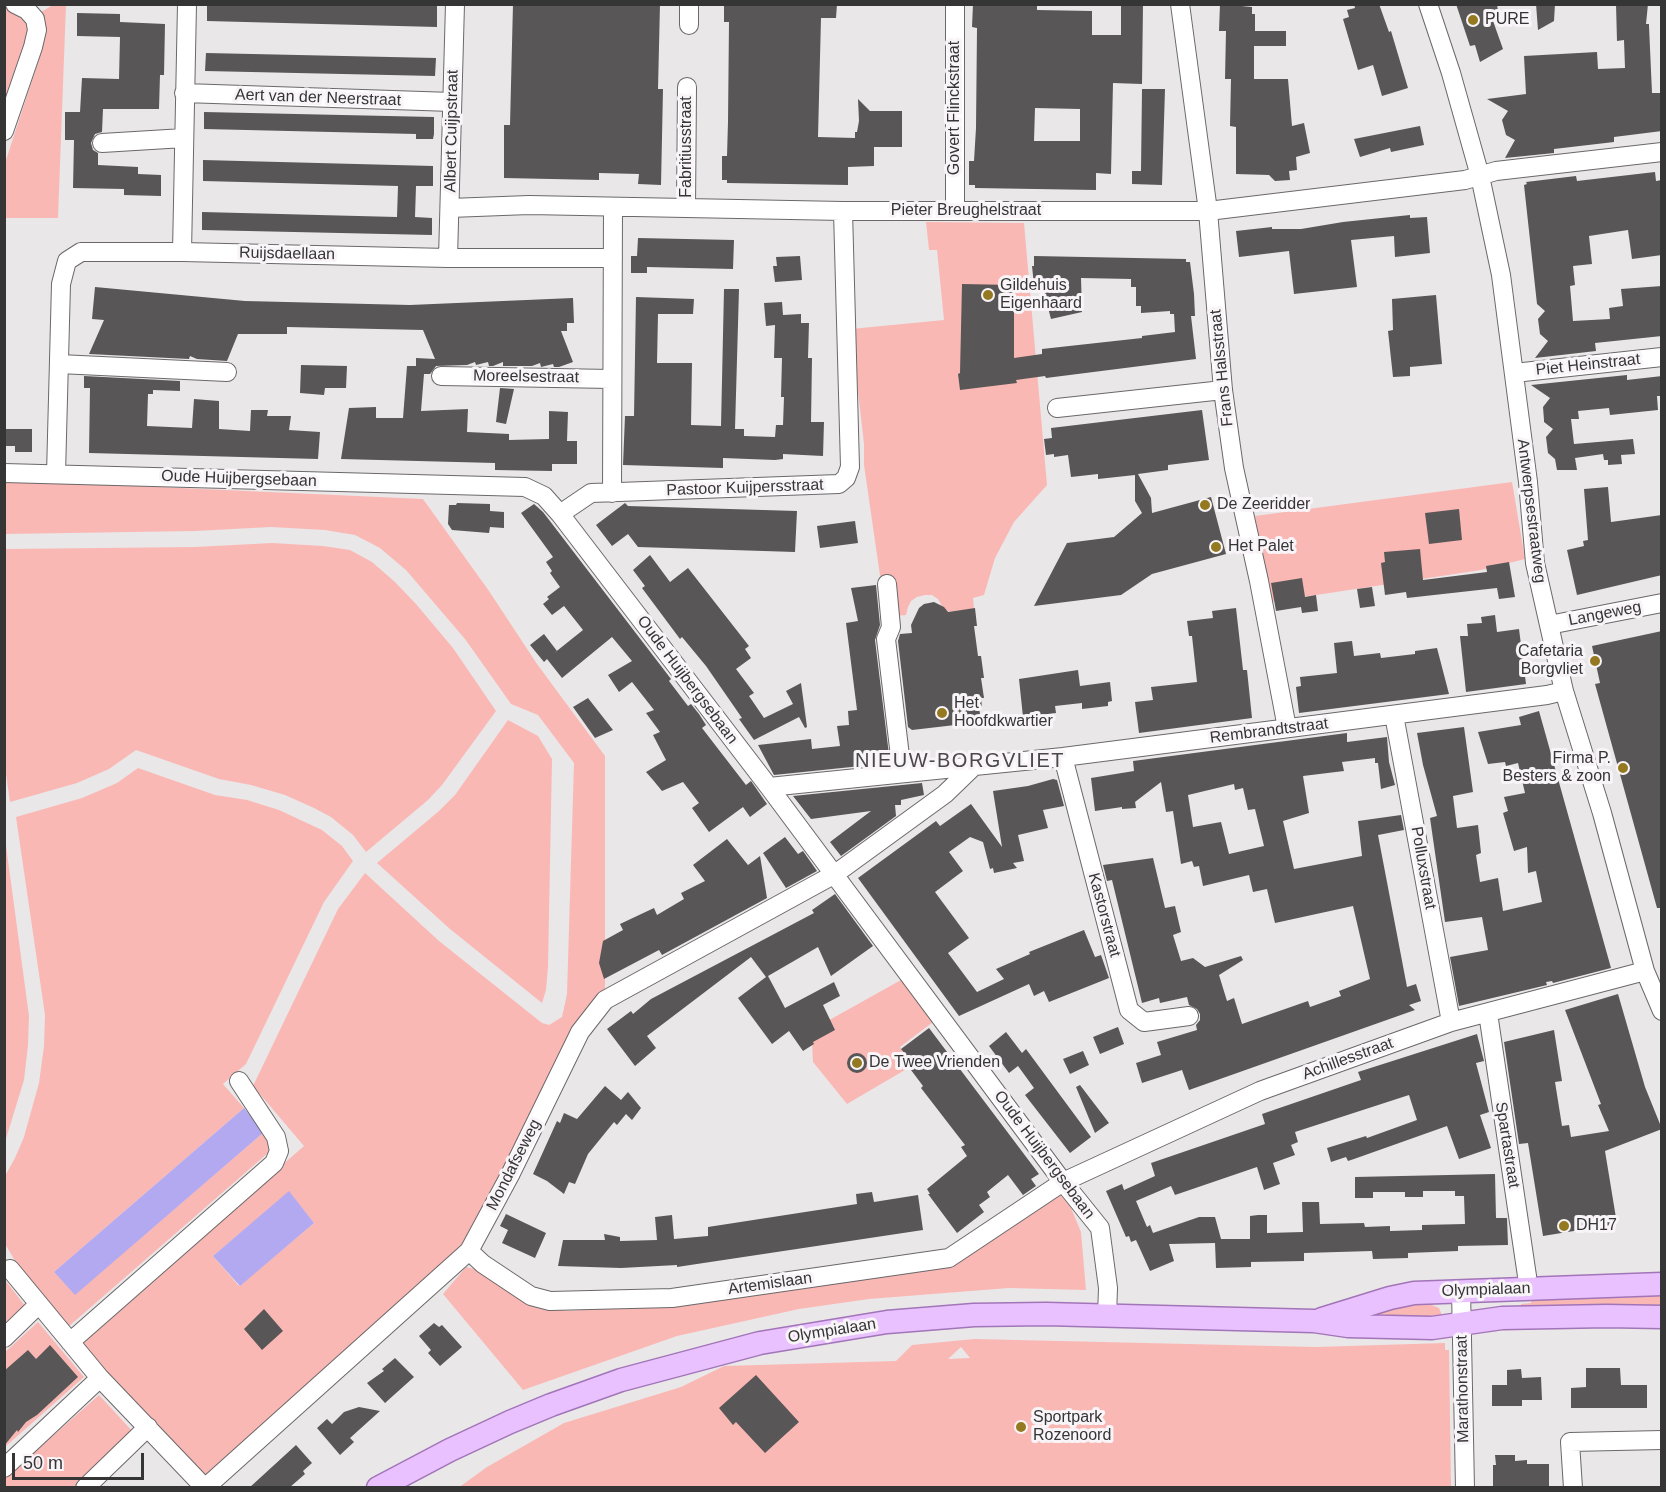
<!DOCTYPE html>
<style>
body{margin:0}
#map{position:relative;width:1666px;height:1492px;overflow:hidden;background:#eae7e9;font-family:Helvetica,sans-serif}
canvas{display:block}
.frame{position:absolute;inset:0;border:6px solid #363536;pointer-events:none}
.scale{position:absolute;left:12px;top:1453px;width:132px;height:27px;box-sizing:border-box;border:3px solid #363536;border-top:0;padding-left:8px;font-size:18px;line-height:21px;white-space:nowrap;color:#363536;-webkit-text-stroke:4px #f8f4f7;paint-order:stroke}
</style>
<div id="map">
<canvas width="1666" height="1492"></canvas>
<div class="frame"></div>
<div class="scale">50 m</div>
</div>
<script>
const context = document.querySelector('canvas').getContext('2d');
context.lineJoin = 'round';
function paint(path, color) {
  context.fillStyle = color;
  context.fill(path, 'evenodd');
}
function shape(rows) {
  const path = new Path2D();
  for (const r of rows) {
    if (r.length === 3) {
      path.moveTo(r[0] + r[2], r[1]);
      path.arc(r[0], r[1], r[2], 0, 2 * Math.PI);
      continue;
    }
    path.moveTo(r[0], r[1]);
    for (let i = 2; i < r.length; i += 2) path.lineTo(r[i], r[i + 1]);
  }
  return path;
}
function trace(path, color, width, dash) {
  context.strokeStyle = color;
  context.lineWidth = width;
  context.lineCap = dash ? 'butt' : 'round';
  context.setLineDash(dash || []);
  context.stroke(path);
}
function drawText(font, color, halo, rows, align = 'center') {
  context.font = font + ' Helvetica,sans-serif';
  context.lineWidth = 6;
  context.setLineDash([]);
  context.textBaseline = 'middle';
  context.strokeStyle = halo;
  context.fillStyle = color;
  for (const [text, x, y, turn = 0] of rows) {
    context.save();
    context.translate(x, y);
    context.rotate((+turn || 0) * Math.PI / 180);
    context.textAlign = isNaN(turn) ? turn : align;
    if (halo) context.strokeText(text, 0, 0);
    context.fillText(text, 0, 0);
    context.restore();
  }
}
const green = shape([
 [7,4,24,12,32,27,5,125,4,5],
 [53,5,66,5,58,218,5,218,5,163,39,59,44,32,41,12],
 [926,222,1024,223,1047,485,1014,522,995,558,984,595,973,598,974,609,945,612,938,599,932,595,925,595,917,597,911,601,908,607,906,615,886,617,864,465,864,444,851,329,944,320,937,250,929,250],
 [5,480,423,499,489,591,537,664,605,756,605,1000,478,1218,463,1242,438,1274,251,1435,204,1480,119,1387,80,1341,304,1146,253,1086,338,909,365,873,439,941,542,1023,549,1025,562,1017,567,994,574,763,538,715,511,704,465,639,406,570,380,548,355,535,325,530,271,527,195,531,5,534],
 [289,1192,314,1223,239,1286,213,1256],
 [1512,482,1525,559,1481,570,1270,602,1255,516],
 [272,543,323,546,350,550,372,562,395,582,416,604,453,648,496,711,442,785,428,800,366,852,353,835,331,817,314,808,285,795,251,785,219,779,136,750,109,769,77,783,10,802,4,760,5,549,195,547],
 [508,720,538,736,552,759,548,967,546,990,542,1003,450,929,377,863,439,811,455,795],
 [138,768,215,795,247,800,279,810,322,830,342,846,353,861,324,902,246,1064,223,1084,244,1108,54,1272,75,1294,264,1132,276,1146,68,1327,14,1259,5,1244,5,1176,15,1158,24,1137,39,1083,44,1046,45,1015,16,817,82,798,117,783],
 [5,838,29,1016,28,1045,24,1080,5,1142],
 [901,980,933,1022,900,1047,910,1067,847,1104,813,1062,812,1042,815,1028],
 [1058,1192,1071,1208,1081,1232,1086,1290,1009,1288,869,1299,799,1309,677,1336,523,1390,443,1294,466,1267,482,1271,546,1306,567,1311,674,1304,940,1268],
 [5,1280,26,1307,5,1326],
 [1661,1289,1661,1305,1521,1309,1521,1304,1531,1303,1531,1300],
 [1422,1301,1439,1308,1444,1320,1336,1318],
 [38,1322,84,1377,5,1447,5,1352],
 [974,1339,1316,1347,1445,1343,1445,1350,1449,1350,1451,1487,458,1488,487,1467,564,1423,681,1387,724,1366,896,1361,912,1345],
 [961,1347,970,1358,948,1359],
 [99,1395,134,1433,74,1487,5,1487,4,1479]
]);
const water = shape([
 [244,1108,264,1132,75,1295,54,1272],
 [289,1191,314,1223,240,1286,213,1256]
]);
const building = shape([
 [207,4,437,6,437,27,207,21],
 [513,4,660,4,658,89,663,89,661,185,638,184,639,174,599,173,599,180,504,178,504,125,510,125],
 [724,4,837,4,836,18,821,18,818,137,855,138,855,132,857,132,859,121,858,99,870,111,902,111,902,147,874,147,874,166,848,167,848,185,727,183,727,180,722,180,722,156,727,156,728,122,729,22,724,22],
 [973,4,1037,4,1037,10,1092,11,1092,35,1121,35,1121,4,1143,4,1142,84,1113,83,1111,174,1096,173,1096,190,975,188,975,185,969,185,969,161,974,161,976,128,977,28,972,27],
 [1035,108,1080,109,1080,141,1034,141],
 [1220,4,1252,7,1252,14,1255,14,1255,31,1286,31,1286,46,1254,46,1254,79,1288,79,1292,126,1304,123,1310,153,1296,157,1297,170,1289,171,1290,180,1275,181,1269,175,1236,174,1236,127,1230,126,1231,79,1225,79,1226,31,1219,31],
 [1354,4,1379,4,1389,32,1391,31,1408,88,1382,96,1373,65,1358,70,1343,19,1349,17,1347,10,1355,8],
 [1456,4,1497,4,1499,19,1493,21,1503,49,1480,62,1475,45,1470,46],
 [1536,4,1555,4,1554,21,1538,30],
 [1616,4,1648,4,1646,24,1649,24,1649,26,1652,93,1662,93,1662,131,1614,137,1614,142,1554,149,1554,153,1505,158,1515,140,1506,135,1502,120,1508,111,1487,99,1526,94,1524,56,1597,52,1598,69,1625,68,1624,40,1617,41],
 [77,13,120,14,120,22,165,24,164,75,160,75,159,109,103,109,102,132,95,134,91,143,93,150,98,153,98,165,138,167,138,174,161,175,161,196,124,195,124,189,73,188,74,140,65,140,65,112,80,112,82,78,119,79,120,37,77,36],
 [206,53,436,58,435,76,205,71],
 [1142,89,1165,89,1162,185,1132,184,1132,171,1141,171],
 [204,112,434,117,434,134,433,139,416,139,416,134,204,129],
 [1420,126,1424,145,1391,152,1390,148,1360,157,1354,139],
 [203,160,433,166,433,186,416,186,415,217,432,218,432,235,202,230,202,212,397,217,398,186,203,181],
 [1655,172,1656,181,1662,180,1662,255,1632,259,1628,230,1589,236,1592,264,1573,266,1575,285,1570,286,1573,321,1610,319,1609,308,1623,306,1621,289,1662,286,1662,336,1595,343,1596,351,1535,358,1548,341,1540,334,1538,319,1545,311,1537,304,1524,185,1527,184,1526,182,1576,176,1577,181],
 [1410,215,1410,218,1427,217,1430,253,1395,257,1394,236,1351,240,1357,287,1294,294,1289,251,1239,257,1236,231,1272,227,1272,229,1301,229,1343,222],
 [638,238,734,240,733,269,647,267,647,273,631,273,631,256,637,256],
 [800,256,802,280,775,282,773,266,777,266,776,257],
 [1034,256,1186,259,1186,262,1190,262,1194,294,1195,316,1191,316,1196,359,1046,378,1045,376,1016,380,1017,383,960,390,958,374,960,373,962,284,1014,285,1014,358,1042,354,1042,349,1142,338,1142,336,1175,332,1174,314,1170,314,1170,311,1141,313,1141,306,1136,306,1136,287,1131,287,1131,279,1081,278,1082,312,1051,319,1042,285,1034,285,1032,266,1034,266],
 [95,287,245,301,410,305,573,298,574,323,567,323,567,331,561,331,573,362,559,367,554,367,553,364,541,367,540,363,532,366,503,366,503,362,493,366,489,366,488,362,476,365,475,362,467,365,436,366,430,374,424,374,421,411,468,409,467,432,509,434,509,440,549,439,549,411,568,412,567,441,577,441,577,464,552,464,552,471,495,470,495,463,341,459,349,408,376,407,376,418,403,418,407,366,416,366,416,358,435,359,423,330,287,327,287,334,238,334,227,361,197,359,190,356,189,359,89,354,104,320,92,319],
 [724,289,739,289,735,429,744,429,744,436,775,437,776,425,783,425,784,397,781,397,782,358,774,358,775,325,766,326,764,303,782,302,783,315,801,314,801,323,809,323,808,358,812,358,811,422,824,422,823,456,783,454,783,459,775,460,723,458,723,468,623,465,625,416,634,416,636,297,694,299,693,314,658,314,657,363,692,363,691,425,721,426],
 [1436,295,1442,364,1410,367,1410,376,1393,377,1388,331,1393,330,1392,299],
 [301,365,347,366,346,388,325,388,324,395,300,393],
 [1627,375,1627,380,1662,376,1662,396,1657,396,1658,410,1610,415,1609,408,1578,411,1579,419,1571,419,1574,444,1633,439,1635,454,1621,455,1622,464,1608,465,1608,460,1604,460,1603,454,1575,458,1577,470,1557,470,1555,459,1548,453,1546,437,1553,429,1544,422,1544,420,1543,407,1550,398,1531,385],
 [84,376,180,381,180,391,153,390,153,394,148,394,147,426,192,428,194,399,219,401,219,429,250,431,251,410,268,410,267,416,291,416,289,430,320,432,318,459,89,453,90,388,84,388],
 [500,388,514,389,506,424,496,422],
 [1202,410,1209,460,1168,465,1168,470,1138,474,1151,498,1152,513,1211,497,1226,554,1152,574,1121,595,1034,606,1067,543,1114,537,1142,513,1135,501,1135,475,1098,479,1098,474,1071,477,1068,455,1054,457,1054,454,1046,455,1044,439,1052,438,1051,428],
 [4,429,32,429,32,452,15,452,15,446,4,446],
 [1608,487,1611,522,1662,515,1662,575,1577,595,1567,550,1584,546,1583,541,1588,540,1584,489],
 [457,503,490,504,490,511,504,512,504,528,490,527,489,533,452,530,448,524,449,505,456,505],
 [625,503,628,506,797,511,795,552,638,547,628,534,612,546,596,525],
 [534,504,543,512,671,679,669,681,688,706,691,704,699,714,706,725,702,728,746,785,751,781,767,804,750,817,743,807,709,832,692,808,699,803,683,782,662,791,653,780,646,772,666,760,653,735,660,732,646,713,654,710,632,682,619,692,608,675,632,661,612,637,562,678,547,659,544,662,530,645,544,634,557,651,553,654,583,630,564,606,552,615,543,604,549,599,547,597,560,587,550,573,552,571,546,562,553,557,521,513],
 [1459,509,1462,540,1429,544,1425,513],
 [855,521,858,543,820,548,817,526],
 [1420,549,1423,580,1487,572,1486,566,1509,562,1515,597,1499,599,1497,588,1407,598,1406,592,1385,595,1381,563,1385,562,1384,552],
 [650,555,670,582,688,568,749,646,745,649,751,658,736,669,754,693,749,696,764,718,793,704,786,691,801,683,807,727,805,728,799,717,754,740,739,719,742,718,706,666,682,637,680,639,642,588,645,586,633,570],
 [1302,578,1305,597,1316,595,1318,611,1302,613,1301,607,1276,611,1271,583],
 [876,585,880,625,875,640,890,763,774,775,758,745,811,739,812,749,840,746,837,726,849,725,848,711,857,710,846,623,858,621,851,588],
 [1372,587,1375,606,1360,608,1357,589],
 [934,602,944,607,948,612,975,608,977,626,974,626,978,656,981,656,984,678,981,678,984,698,981,698,982,707,979,707,981,722,912,730,908,727,898,641,900,634,912,633,911,625,919,608,924,604],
 [1236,608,1243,670,1247,670,1252,718,1139,733,1135,702,1153,700,1151,687,1197,682,1192,636,1189,636,1187,621,1213,618,1212,611],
 [1495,615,1497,632,1519,629,1526,684,1466,692,1460,636,1468,636,1467,624,1482,623,1481,617],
 [1662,631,1662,908,1657,908,1595,684,1600,683,1592,646],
 [1352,641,1354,656,1380,653,1381,658,1415,654,1415,651,1437,648,1449,694,1299,713,1296,687,1301,686,1300,677,1337,673,1334,643],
 [1078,670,1080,686,1110,682,1112,701,1108,702,1108,706,1082,709,1082,703,1055,706,1056,713,1023,717,1019,679],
 [588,698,613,730,595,738,573,707],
 [1539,711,1611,968,1553,983,1552,981,1546,982,1547,985,1459,1006,1450,957,1488,950,1482,917,1445,922,1430,818,1437,816,1423,765,1417,733,1464,727,1473,792,1453,796,1457,828,1478,825,1481,853,1476,855,1480,882,1498,878,1503,911,1542,902,1536,871,1528,873,1527,847,1514,851,1503,813,1508,811,1504,797,1525,793,1518,763,1506,766,1505,762,1488,764,1478,732,1521,725,1519,717],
 [1347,733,1347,742,1387,737,1389,762,1395,785,1381,789,1378,763,1375,763,1375,758,1342,762,1344,771,1303,776,1309,813,1283,821,1294,869,1362,856,1358,821,1401,815,1404,830,1378,835,1407,987,1416,984,1421,1001,1409,1005,1415,1010,1189,1090,1182,1070,1142,1083,1136,1063,1161,1055,1157,1042,1197,1030,1196,1025,1200,1020,1200,1014,1197,1009,1189,1005,1187,997,1160,1003,1159,998,1142,1003,1112,880,1107,881,1103,865,1153,858,1165,908,1175,906,1181,932,1173,935,1181,961,1193,958,1205,967,1241,956,1243,960,1219,975,1227,1001,1234,998,1242,1024,1308,1001,1310,1007,1341,996,1339,991,1370,979,1353,906,1275,923,1267,889,1253,892,1249,875,1203,886,1199,866,1194,867,1192,861,1181,864,1173,811,1166,812,1161,782,1135,802,1136,808,1122,809,1122,807,1095,811,1091,778,1134,771,1133,761],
 [1234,784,1235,790,1243,788,1248,810,1255,809,1264,846,1229,854,1221,822,1193,827,1188,795],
 [1053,779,1057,780,1064,806,1043,810,1048,828,1018,835,1024,861,1013,863,1017,868,994,873,993,868,990,869,983,842,970,837,949,852,963,871,935,892,969,938,948,953,977,992,1004,979,996,969,1030,954,1029,952,1084,930,1095,957,1101,955,1109,978,1049,1002,1044,991,1034,996,1029,984,959,1016,858,878,936,821,940,826,971,804,1002,847,993,791,1028,786],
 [922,783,924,795,901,800,901,805,895,805,896,816,841,856,830,842,871,811,811,819,793,796],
 [785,837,798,854,803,851,817,871,786,888,763,853],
 [727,839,748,865,760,856,767,898,662,955,659,950,604,979,599,963,603,941,623,930,620,924,654,908,657,915,684,899,681,893,705,881,693,865],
 [835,894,873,946,831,976,818,947,768,976,785,1008,834,982,840,996,823,1005,835,1030,813,1042,814,1044,803,1051,789,1031,772,1044,738,998,766,977,751,957,647,1036,656,1048,635,1066,607,1029,631,1011,633,1014,651,999,814,913,812,910],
 [1618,994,1645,1087,1662,1129,1605,1151,1617,1224,1543,1236,1528,1143,1519,1144,1504,1042,1554,1030,1562,1081,1555,1082,1562,1126,1569,1125,1571,1137,1609,1131,1598,1105,1601,1104,1565,1010],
 [1118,1027,1124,1044,1100,1054,1093,1037],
 [929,1028,1039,1174,1031,1179,1036,1186,1023,1195,1008,1175,987,1192,990,1197,979,1205,984,1212,957,1233,928,1194,930,1194,927,1189,967,1156,961,1147,965,1145,921,1088,923,1086,908,1066,912,1063,901,1049],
 [1006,1032,1022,1053,1026,1049,1091,1137,1070,1153,1025,1095,1034,1088,1018,1066,1009,1073,989,1046],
 [1477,1034,1484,1061,1476,1063,1489,1112,1480,1115,1491,1148,1459,1159,1447,1126,1354,1159,1348,1161,1346,1157,1331,1162,1327,1148,1366,1136,1367,1138,1417,1120,1409,1095,1295,1132,1298,1142,1291,1145,1295,1155,1273,1163,1280,1184,1264,1190,1257,1167,1175,1195,1171,1186,1136,1201,1147,1227,1150,1225,1153,1233,1199,1217,1215,1217,1221,1239,1250,1239,1250,1216,1258,1215,1267,1215,1267,1233,1303,1232,1302,1202,1319,1202,1320,1224,1364,1223,1365,1227,1390,1226,1390,1231,1422,1230,1422,1225,1465,1224,1464,1196,1455,1196,1455,1191,1423,1191,1423,1197,1405,1197,1405,1192,1373,1192,1373,1198,1355,1198,1355,1177,1495,1174,1496,1218,1507,1218,1508,1245,1458,1246,1458,1251,1408,1253,1408,1258,1373,1259,1372,1251,1304,1253,1304,1261,1251,1262,1251,1267,1216,1268,1215,1243,1169,1244,1174,1261,1150,1271,1136,1240,1131,1242,1129,1236,1126,1237,1106,1191,1122,1184,1124,1190,1155,1176,1151,1163,1265,1124,1262,1114,1361,1080,1358,1072],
 [1083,1051,1089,1065,1070,1074,1063,1059],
 [857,1063,10],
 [1080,1085,1109,1123,1095,1133,1076,1087],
 [605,1086,621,1100,628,1092,641,1108,632,1120,626,1114,617,1125,614,1122,588,1154,575,1184,569,1182,564,1194,547,1181,533,1174,557,1121,560,1123,564,1113,577,1119],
 [872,1192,874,1202,918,1195,923,1230,677,1267,677,1265,621,1268,558,1266,563,1240,605,1240,604,1234,620,1237,620,1241,657,1240,655,1217,672,1215,674,1239,708,1236,708,1227,857,1204,856,1194],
 [506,1214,546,1233,535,1258,502,1243,508,1230,500,1226],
 [264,1309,283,1331,262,1350,244,1329],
 [434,1323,439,1327,442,1325,462,1347,440,1366,428,1353,431,1350,419,1336],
 [50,1345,78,1377,37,1415,26,1422,18,1432,17,1430,4,1446,4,1371,28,1350,36,1359],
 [395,1358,414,1377,385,1403,367,1383,384,1371,382,1369],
 [1586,1368,1620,1368,1621,1385,1647,1385,1647,1408,1571,1408,1571,1388,1586,1387],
 [1521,1369,1522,1378,1541,1377,1542,1400,1522,1400,1522,1406,1492,1406,1492,1385,1507,1385,1507,1370],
 [756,1375,799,1422,765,1453,736,1422,733,1425,719,1408],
 [359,1407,380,1411,350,1438,354,1442,340,1455,317,1428,327,1419,332,1424,344,1412],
 [296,1445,312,1463,303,1471,305,1474,289,1488,249,1488],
 [1495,1455,1515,1455,1515,1461,1527,1460,1527,1464,1549,1464,1549,1486,1493,1487,1493,1465,1496,1465]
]);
const minor = shape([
 [955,4,955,211],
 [1180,4,1208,211,1223,390,1234,468,1259,581,1287,728],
 [1428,4,1451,73,1480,176,1501,275,1528,482,1535,563,1556,656,1564,691,1602,813,1645,971,1662,1011],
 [689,25,689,4],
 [184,93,452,102],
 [4,131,33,47,37,30,35,19,27,10,15,4],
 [102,143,184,138],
 [450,208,529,205,843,211,1208,211,1465,180,1496,171,1662,152],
 [686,208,687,87],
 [182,252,187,4],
 [448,258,455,4],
 [59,364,227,372],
 [1514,373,1662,357],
 [441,376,611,379],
 [1057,408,1223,390],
 [4,473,525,487,544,496,560,514,769,787,1063,1182,1100,1228,1108,1288,1107,1316],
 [56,474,61,284,67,261,81,252,182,252,448,258,613,258],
 [612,493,613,208],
 [560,514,591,493,839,484,846,478,850,467,843,211],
 [887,584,891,627,886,639,902,773],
 [1549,625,1662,603],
 [1394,715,1451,1022],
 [1063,757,1129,1010,1144,1022,1189,1016],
 [769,787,1063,757,1547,695,1564,691],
 [1488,1013,1527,1276],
 [469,1251,483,1264,531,1296,550,1301,672,1298,949,1258,1063,1182,1260,1091,1451,1022,1645,971],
 [10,1269,100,1378,205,1488],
 [1461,1290,1465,1488],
 [4,1338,39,1304],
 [70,1342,274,1163,279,1151,276,1137,239,1081],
 [4,1468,100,1378],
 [85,1488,148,1427],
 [205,1488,469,1251,510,1175,580,1032,605,1000,835,874,945,794,974,766],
 [1573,1488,1570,1442,1662,1440]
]);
const major = shape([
 [1322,1319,1390,1298,1414,1293,1662,1284],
 [378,1488,450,1450,510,1422,551,1405,621,1380,760,1343,887,1322,974,1315,1046,1314,1314,1321,1348,1326,1432,1328,1502,1318,1607,1316,1662,1317]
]);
const markers = [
 [1473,20,6,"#957920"],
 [988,295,6,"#957920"],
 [1205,505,6,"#957920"],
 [1216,547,6,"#957920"],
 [1595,661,6,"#957920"],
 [942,713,6,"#957920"],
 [1623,768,6,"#957920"],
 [857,1063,6,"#957920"],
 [1564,1226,6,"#957920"],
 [1021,1427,6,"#957920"]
];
const poiNames = [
 ["PURE",1485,20],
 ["Gildehuis",1000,286],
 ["Eigenhaard",1000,304],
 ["De Zeeridder",1217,505],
 ["Het Palet",1228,547],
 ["Cafetaria",1583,652,"right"],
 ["Borgvliet",1583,670,"right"],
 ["Het",954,704],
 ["Hoofdkwartier",954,722],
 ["Firma P.",1611,759,"right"],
 ["Besters & zoon",1611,777,"right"],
 ["De Twee Vrienden",869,1063],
 ["DH17",1576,1226],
 ["Sportpark",1033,1418],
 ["Rozenoord",1033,1436]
];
const streetNames = [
 ["Aert van der Neerstraat",318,98,2],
 ["Govert Flinckstraat",955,108,-90],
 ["Albert Cuijpstraat",452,131,-89],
 ["Fabritiusstraat",687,147,-90],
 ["Pieter Breughelstraat",966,211],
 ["Ruijsdaellaan",287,254,1],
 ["Piet Heinstraat",1588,365,-6],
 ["Frans Halsstraat",1222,368,-96],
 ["Moreelsestraat",526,377,1],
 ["Oude Huijbergsebaan",239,479,2],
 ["Pastoor Kuijpersstraat",745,488,-2],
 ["Antwerpsestraatweg",1531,511,83],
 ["Langeweg",1605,614,-11],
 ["Oude Huijbergsebaan",687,680,53],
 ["Rembrandtstraat",1269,731,-7],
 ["Polluxstraat",1423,868,80],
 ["Kastorstraat",1104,915,75],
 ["Achillesstraat",1348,1059,-20],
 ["Spartastraat",1507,1145,81],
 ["Oude Huijbergsebaan",1044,1155,53],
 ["Mondafseweg",514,1165,-63],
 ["Artemislaan",770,1284,-8],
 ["Olympialaan",1486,1290,-2],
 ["Olympialaan",832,1331,-9],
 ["Marathonstraat",1463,1389,-91]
];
const quarterNames = [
 ["NIEUW-BORGVLIET",960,761]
];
paint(green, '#fab8b5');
paint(water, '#b3a9f0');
paint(building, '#595657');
trace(minor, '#6b686a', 20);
trace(major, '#a175b8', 25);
trace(minor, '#fff', 18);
trace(major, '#e9c1fe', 22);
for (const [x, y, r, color] of markers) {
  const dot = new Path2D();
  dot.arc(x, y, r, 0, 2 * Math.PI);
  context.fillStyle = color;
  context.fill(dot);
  trace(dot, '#f8f4f7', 2);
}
drawText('16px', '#363536', '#f8f4f7', poiNames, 'left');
drawText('16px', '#363536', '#f8f4f7', streetNames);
context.letterSpacing = '1.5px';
drawText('20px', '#4b484a', '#f8f4f7', quarterNames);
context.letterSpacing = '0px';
</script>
